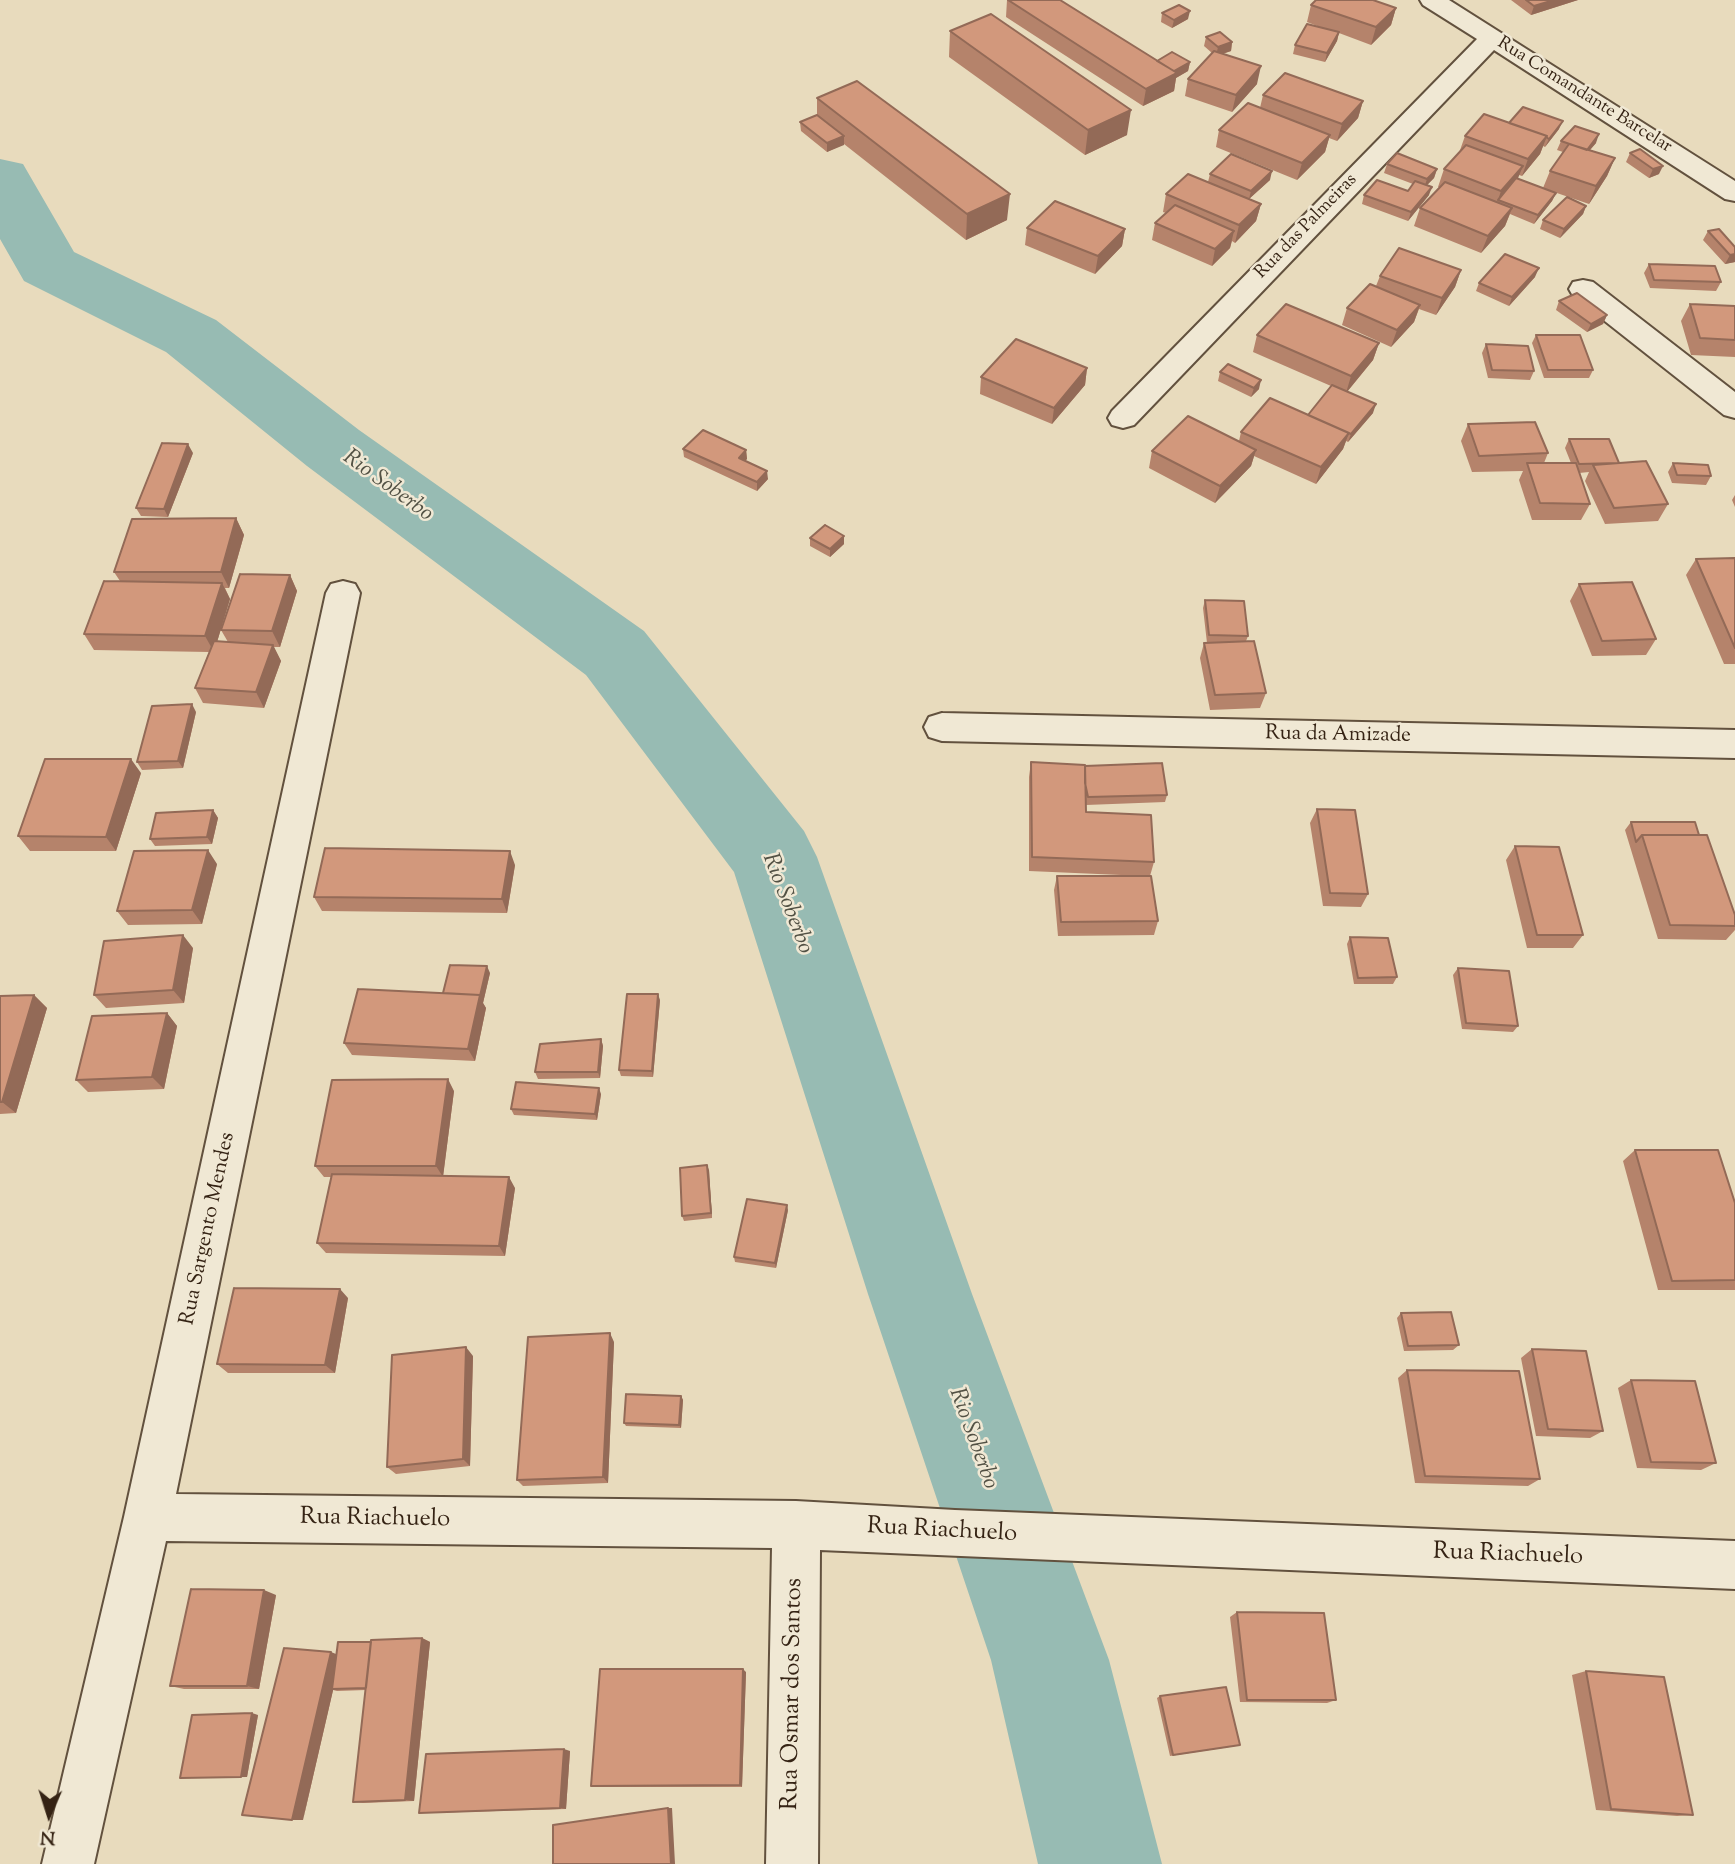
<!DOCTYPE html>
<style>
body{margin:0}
#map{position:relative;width:1735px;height:1864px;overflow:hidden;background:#e8dbbd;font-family:"Sorts Mill Goudy",serif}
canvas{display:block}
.north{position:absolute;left:14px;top:1780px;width:70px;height:70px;-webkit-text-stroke:5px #f0e8d4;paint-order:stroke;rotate:183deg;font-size:19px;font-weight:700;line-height:28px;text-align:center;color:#352314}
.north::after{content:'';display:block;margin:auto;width:24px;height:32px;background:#352314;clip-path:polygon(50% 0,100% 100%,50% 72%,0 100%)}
</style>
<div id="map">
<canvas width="1735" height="1864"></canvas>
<div class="north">N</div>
</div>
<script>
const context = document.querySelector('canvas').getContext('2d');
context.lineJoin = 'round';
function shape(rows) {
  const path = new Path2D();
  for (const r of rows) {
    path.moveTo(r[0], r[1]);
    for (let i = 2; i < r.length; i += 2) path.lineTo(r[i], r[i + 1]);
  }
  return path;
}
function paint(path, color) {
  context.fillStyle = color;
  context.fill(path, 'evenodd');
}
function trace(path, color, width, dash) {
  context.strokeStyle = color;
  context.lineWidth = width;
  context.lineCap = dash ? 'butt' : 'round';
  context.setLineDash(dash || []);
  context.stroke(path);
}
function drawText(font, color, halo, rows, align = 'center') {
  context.font = font + ' "Sorts Mill Goudy",serif';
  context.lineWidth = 5;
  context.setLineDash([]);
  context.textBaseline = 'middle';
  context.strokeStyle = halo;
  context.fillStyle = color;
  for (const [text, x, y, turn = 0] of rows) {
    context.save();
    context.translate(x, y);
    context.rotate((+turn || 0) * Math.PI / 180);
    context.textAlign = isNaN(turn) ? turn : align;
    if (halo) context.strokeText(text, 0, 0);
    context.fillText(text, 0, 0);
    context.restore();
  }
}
const river = shape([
 [0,159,23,164,74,252,216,320,359,430,644,631,804,831,817,857,972,1294,1109,1660,1162,1864,1038,1864,991,1660,868,1294,734,872,586,675,307,466,166,352,24,281,0,239,0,159]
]);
const street = shape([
 [1420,0,1449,0,1735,181,1735,201,1725,199,1494,50,1134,425,1123,428,1112,425,1108,418,1112,411,1477,39,1423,5,1420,0],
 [1583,280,1593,282,1735,392,1735,418,1724,415,1573,296,1569,289,1573,282,1583,280],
 [343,581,355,584,360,593,176,1494,796,1501,955,1510,1735,1541,1735,1589,820,1550,818,1864,766,1864,772,1548,166,1541,94,1864,42,1864,124,1517,326,593,331,584,343,581],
 [942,713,1735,730,1735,758,942,741,929,737,924,727,929,717,942,713]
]);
const wall = shape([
 [1007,0,1060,0,1157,61,1190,62,1188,71,1176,78,1174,91,1143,106,1006,17],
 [1511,0,1578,0,1531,15],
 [1311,5,1396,8,1391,25,1371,45,1339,33,1337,41,1325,62,1293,54,1295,45,1325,29,1307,22],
 [1162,13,1188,19,1172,28,1161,22],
 [950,31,1127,135,1085,155,949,57],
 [1206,37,1232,42,1231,51,1222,54,1257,84,1232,112,1185,96,1188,79,1212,53,1204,46],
 [1263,95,1363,101,1358,118,1337,141,1329,138,1325,152,1297,180,1216,147,1219,130,1260,108],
 [817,98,1007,220,966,240,844,144,827,152,801,131,800,122,817,115],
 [1509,123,1559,129,1545,147,1543,146,1540,154,1522,176,1519,175,1517,178,1543,188,1550,171,1563,152,1557,150,1561,141,1596,143,1590,150,1615,158,1607,176,1589,204,1551,191,1556,193,1552,201,1534,224,1510,214,1505,226,1481,253,1414,226,1420,208,1439,187,1438,187,1444,169,1459,153,1465,136],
 [1640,149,1659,174,1649,178,1626,162,1630,153],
 [1387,164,1437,169,1434,178,1427,185,1429,195,1408,221,1362,204,1364,195,1408,191,1413,184,1384,173],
 [1210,174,1270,180,1249,199,1261,204,1256,221,1235,243,1232,241,1230,248,1212,266,1152,240,1155,223,1166,213,1163,212,1166,194,1208,182],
 [1586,206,1583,214,1560,238,1540,229,1543,220],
 [1027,228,1125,229,1122,246,1095,274,1025,245],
 [1708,231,1735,247,1735,262,1725,264,1703,240],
 [1649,264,1721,282,1716,291,1650,288,1644,273],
 [1461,270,1455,287,1436,315,1419,309,1414,322,1391,347,1342,325,1347,308,1376,286,1380,276],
 [1535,277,1509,306,1476,291,1479,283],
 [1559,301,1607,315,1603,324,1587,332,1556,310],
 [1690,304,1735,306,1735,357,1691,355,1681,321],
 [1257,335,1379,343,1373,360,1347,392,1373,413,1348,442,1346,441,1343,449,1316,484,1254,456,1251,466,1215,503,1149,468,1152,451,1239,441,1241,432,1308,415,1331,386,1253,352],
 [1536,335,1593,370,1589,378,1544,378,1532,343],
 [1486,344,1534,371,1530,380,1488,378,1482,353],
 [1087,368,1085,385,1052,424,980,394,981,377],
 [1220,372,1259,389,1251,397,1218,381],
 [1468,424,1548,453,1544,463,1571,463,1565,448,1569,439,1619,463,1668,504,1658,521,1605,524,1585,481,1589,472,1579,473,1590,504,1581,520,1532,520,1519,480,1523,471,1472,472,1461,441],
 [683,449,746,450,747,459,745,461,768,479,757,491,684,457],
 [193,453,168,517,141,516,136,508],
 [1673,463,1711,476,1706,485,1672,483,1668,472],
 [1735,495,1735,507,1732,500],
 [236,518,244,535,229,588,225,588,230,599,217,642,228,642,221,630,290,575,297,591,280,647,274,647,281,661,264,708,203,703,195,688,209,652,94,650,84,634,120,581,114,572],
 [810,538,844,544,830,557,810,546],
 [1735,558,1735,664,1724,664,1686,575,1696,559],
 [1579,584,1656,639,1646,655,1592,656,1570,601],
 [1205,600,1248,636,1246,641,1266,693,1260,708,1210,710,1200,658,1204,643,1207,643,1203,608],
 [196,712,183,768,142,770,137,762],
 [1031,762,1085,766,1167,795,1165,802,1086,805,1086,812,1154,862,1150,876,1158,921,1154,935,1058,936,1054,890,1057,876,1144,876,1029,871,1029,777],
 [141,773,116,851,30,851,18,836],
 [1317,809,1368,894,1361,907,1323,906,1310,823],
 [213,810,218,818,212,844,155,846,150,839],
 [1631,822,1699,835,1735,915,1735,930,1726,940,1658,939,1625,830],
 [1515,846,1583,935,1573,948,1527,948,1506,860],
 [217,864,202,924,128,925,117,911],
 [515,865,507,913,322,911,314,897],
 [1350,937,1397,977,1393,984,1354,984,1347,944],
 [193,948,184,1003,106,1008,94,995],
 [1458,968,1518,1026,1513,1032,1462,1029,1453,975],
 [490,973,483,1003,486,1008,475,1061,352,1055,344,1043,443,993],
 [34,995,47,1008,16,1113,0,1114,0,996],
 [660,1000,653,1077,621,1076,619,1070],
 [167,1013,177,1026,164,1089,88,1092,76,1080],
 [601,1039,603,1046,600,1078,538,1079,535,1072],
 [454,1091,443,1176,515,1188,505,1256,326,1253,317,1243,331,1177,324,1177,315,1166],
 [601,1094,597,1120,514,1115,511,1109],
 [1635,1150,1735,1203,1735,1290,1658,1290,1623,1161],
 [709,1170,712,1218,684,1221,682,1216],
 [788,1210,776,1268,735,1262,734,1257],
 [348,1298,335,1373,228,1373,217,1364],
 [1401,1313,1459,1345,1453,1350,1404,1351,1397,1318],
 [614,1342,608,1483,523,1486,517,1480],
 [1532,1349,1603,1431,1590,1438,1536,1436,1521,1358],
 [473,1356,470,1466,396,1474,387,1467],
 [1407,1370,1540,1479,1528,1486,1415,1483,1398,1378],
 [1631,1380,1716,1463,1701,1470,1637,1468,1618,1388],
 [681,1396,683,1400,681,1428,626,1426,624,1423],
 [276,1595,259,1689,184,1689,170,1686],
 [1237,1612,1336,1700,1327,1703,1240,1702,1230,1617],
 [422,1638,430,1642,414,1801,363,1803,353,1802,366,1690,337,1691,333,1690,303,1820,336,1654,371,1642],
 [1586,1671,1693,1815,1677,1816,1596,1810,1572,1675],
 [746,1672,742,1787,596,1787,591,1786],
 [1160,1696,1236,1746,1170,1756,1157,1698],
 [258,1715,247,1777,180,1778],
 [570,1751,566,1809,428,1813,419,1813]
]);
const shadedWall = shape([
 [1554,0,1578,0,1531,15,1534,6],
 [1396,8,1391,25,1371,45,1376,27],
 [1190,11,1188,19,1172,28,1174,20],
 [1339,32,1337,41,1325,62,1327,53],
 [1232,42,1231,51,1216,56,1218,47],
 [1190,62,1188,71,1176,78,1174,91,1143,106,1146,89,1171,73],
 [1261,66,1257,84,1232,112,1236,95],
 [1363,101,1358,118,1337,141,1342,124],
 [1131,110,1127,135,1085,155,1088,130],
 [1563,121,1559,129,1545,147,1549,139],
 [1599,134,1596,143,1582,159,1586,151],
 [1330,135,1325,152,1297,180,1302,163],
 [844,136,844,145,827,152,827,143],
 [1547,136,1540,154,1522,176,1528,159],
 [1615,158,1607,176,1589,204,1596,186],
 [1523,166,1516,183,1498,200,1501,191],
 [1663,166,1659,174,1649,178,1653,169],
 [1437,169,1434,178,1424,188,1427,179],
 [1272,171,1270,180,1249,199,1251,191],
 [1432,187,1429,195,1408,221,1411,212],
 [1556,193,1552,201,1534,224,1538,215],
 [1010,194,1007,220,966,240,967,214],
 [1261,204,1256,221,1235,243,1239,225],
 [1586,206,1583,214,1560,238,1564,229],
 [1512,208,1505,226,1481,253,1488,236],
 [1125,229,1122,246,1095,274,1098,256],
 [1234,231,1230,248,1212,266,1215,249],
 [1735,254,1735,262,1725,264,1730,255],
 [1539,268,1535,277,1509,306,1512,297],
 [1461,270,1455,287,1436,315,1442,298],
 [1420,305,1414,322,1391,347,1397,330],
 [1607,315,1603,324,1587,332,1591,324],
 [1379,343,1373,360,1346,393,1351,376],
 [1087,368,1085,385,1052,424,1054,408],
 [1261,380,1259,389,1251,397,1254,388],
 [1376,404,1373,413,1348,442,1351,434],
 [1349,433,1343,449,1316,484,1321,467],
 [188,444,193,453,168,517,164,509],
 [746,450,747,459,739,466,739,458],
 [1256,450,1251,466,1215,503,1220,486],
 [767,471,768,479,757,491,757,482],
 [236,518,244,535,229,588,221,572],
 [844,536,844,544,830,557,830,549],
 [290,575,297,591,280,647,272,631],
 [222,583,230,599,214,652,205,636],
 [273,645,281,661,264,708,256,692],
 [192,704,196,712,183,768,178,761],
 [131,759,141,773,116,851,106,837],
 [213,810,218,818,212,844,207,837],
 [208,850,217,864,202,924,192,910],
 [510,851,515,865,507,913,502,899],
 [183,935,193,948,184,1003,173,990],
 [487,966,490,973,483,1003,486,1008,475,1061,468,1049],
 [658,994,660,1000,653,1077,652,1071],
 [34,995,47,1008,16,1113,2,1102],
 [167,1013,177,1026,164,1089,152,1077],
 [601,1039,603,1046,600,1078,598,1072],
 [448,1079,454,1091,443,1177,436,1166],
 [599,1088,601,1094,597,1120,595,1114],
 [707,1165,709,1170,712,1218,711,1213],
 [509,1177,515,1188,505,1256,499,1246],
 [787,1205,788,1210,776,1268,775,1263],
 [340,1289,348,1298,335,1373,325,1365],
 [610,1333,614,1342,608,1483,603,1477],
 [466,1347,473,1356,470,1466,463,1459],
 [681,1396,683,1400,681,1428,679,1425],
 [264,1590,276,1595,259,1689,247,1686],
 [422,1638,430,1642,414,1801,405,1800],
 [331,1652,341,1656,303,1820,292,1820],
 [743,1669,746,1672,742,1787,740,1785],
 [252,1713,258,1715,247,1777,241,1777],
 [564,1749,570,1751,566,1809,560,1808],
 [668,1808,672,1808,675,1864,671,1864]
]);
const building = shape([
 [1008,0,1060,0,1177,73,1146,89,1008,0],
 [1316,0,1373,0,1396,8,1376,27,1311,5,1316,0],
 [1526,0,1554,0,1534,6,1526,0],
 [1179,5,1190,11,1174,20,1162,13,1179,5],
 [991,14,1131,110,1088,130,950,31,991,14],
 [1307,24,1339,32,1327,53,1295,45,1307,24],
 [1220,32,1232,42,1218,47,1206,37,1220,32],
 [1214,51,1261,66,1236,95,1188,79,1214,51],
 [1172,52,1190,62,1174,71,1157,61,1172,52],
 [1285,73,1363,101,1342,124,1263,95,1285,73],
 [857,81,1010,194,967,214,817,98,857,81],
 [1248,103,1330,135,1302,163,1219,130,1248,103],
 [1523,107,1563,121,1549,139,1546,137,1547,136,1509,123,1523,107],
 [1484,114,1547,136,1528,159,1465,136,1484,114],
 [817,115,844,136,827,143,800,122,817,115],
 [1575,126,1599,134,1587,150,1561,141,1575,126],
 [1569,144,1615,158,1596,186,1550,171,1569,144],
 [1466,145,1523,166,1501,191,1444,169,1466,145],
 [1640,149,1663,166,1653,169,1630,153,1640,149],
 [1397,153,1437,169,1427,179,1387,164,1397,153],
 [1231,154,1272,171,1251,191,1210,174,1231,154],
 [1188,174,1261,204,1239,225,1166,194,1188,174],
 [1516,178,1556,193,1538,215,1498,200,1516,178],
 [1377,180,1408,191,1415,181,1432,187,1411,212,1364,195,1377,180],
 [1445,182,1512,208,1488,236,1420,208,1445,182],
 [1567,197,1586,206,1564,229,1543,220,1567,197],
 [1055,201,1125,229,1098,256,1027,228,1055,201],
 [1175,205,1234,231,1215,249,1155,223,1175,205],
 [1719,229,1735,247,1735,254,1730,255,1708,231,1719,229],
 [1399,248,1461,270,1442,298,1380,276,1399,248],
 [1505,254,1539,268,1512,297,1479,283,1505,254],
 [1649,264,1715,266,1721,282,1654,280,1649,264],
 [1370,284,1420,305,1397,330,1347,308,1370,284],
 [1577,293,1607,315,1591,324,1559,301,1577,293],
 [1286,304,1379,343,1351,376,1257,335,1286,304],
 [1690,304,1735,306,1735,340,1700,338,1690,304],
 [1536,335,1580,335,1593,370,1548,370,1536,335],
 [1016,339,1087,368,1054,408,981,377,1016,339],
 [1486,344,1528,346,1534,371,1492,370,1486,344],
 [1228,364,1261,380,1254,388,1220,372,1228,364],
 [1332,385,1376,404,1351,434,1308,415,1332,385],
 [1270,398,1349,433,1321,467,1241,432,1270,398],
 [1188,416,1256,450,1220,486,1152,451,1188,416],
 [1535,422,1548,453,1479,456,1468,424,1535,422],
 [703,430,746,450,739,458,767,471,757,482,683,449,703,430],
 [1569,439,1609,439,1619,463,1579,464,1569,439],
 [162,443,188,444,164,509,136,508,162,443],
 [1646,461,1668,504,1614,508,1593,465,1646,461],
 [1527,463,1576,463,1590,504,1540,503,1527,463],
 [1673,463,1708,465,1711,476,1677,475,1673,463],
 [236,518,221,572,114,572,132,519,236,518],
 [825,525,844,536,830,549,810,538,825,525],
 [1735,558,1735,648,1696,559,1735,558],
 [240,574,290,575,272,631,221,630,240,574],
 [104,581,222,583,205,636,84,634,104,581],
 [1632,582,1656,639,1602,641,1579,584,1632,582],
 [1205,600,1244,601,1248,636,1209,635,1205,600],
 [214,641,273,645,256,692,195,688,214,641],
 [1254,641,1266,693,1215,695,1204,643,1254,641],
 [192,704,178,761,137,762,152,706,192,704],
 [45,759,131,759,106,837,18,836,45,759],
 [1031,762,1085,765,1086,812,1151,815,1154,862,1032,857,1031,762],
 [1162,763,1167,795,1088,797,1085,783,1085,766,1162,763],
 [1317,809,1355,810,1368,894,1330,893,1317,809],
 [213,810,207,837,150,839,156,813,213,810],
 [1631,822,1695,822,1699,835,1642,835,1636,842,1631,822],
 [1642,835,1707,835,1735,915,1735,926,1670,925,1642,835],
 [1515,846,1559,847,1583,935,1537,935,1515,846],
 [325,848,510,851,502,899,314,897,325,848],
 [208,850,192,910,117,911,134,851,208,850],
 [1057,876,1151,876,1158,921,1061,922,1057,876],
 [183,935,173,990,94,995,104,941,183,935],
 [1350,937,1388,938,1397,977,1358,978,1350,937],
 [450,965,487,966,480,996,480,995,443,993,450,965],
 [1458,968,1509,971,1518,1026,1466,1023,1458,968],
 [358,989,480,995,468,1049,344,1043,358,989],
 [627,994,658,994,652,1071,619,1070,627,994],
 [34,995,2,1102,0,1102,0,996,34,995],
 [167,1013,152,1077,76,1080,92,1016,167,1013],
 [601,1039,598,1072,535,1072,540,1044,601,1039],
 [448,1079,436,1166,315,1166,332,1080,448,1079],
 [516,1082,599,1088,595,1114,511,1109,516,1082],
 [1635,1150,1718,1150,1735,1203,1735,1280,1672,1281,1635,1150],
 [707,1165,711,1213,682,1216,680,1168,707,1165],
 [332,1174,509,1177,499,1246,317,1243,332,1174],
 [747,1199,787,1205,775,1263,734,1257,747,1199],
 [234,1288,340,1289,325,1365,217,1364,234,1288],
 [1451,1312,1459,1345,1408,1346,1401,1313,1451,1312],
 [610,1333,603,1477,517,1480,528,1337,610,1333],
 [466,1347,463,1459,387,1467,392,1355,466,1347],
 [1532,1349,1586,1351,1603,1431,1548,1429,1532,1349],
 [1407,1370,1519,1371,1540,1479,1425,1476,1407,1370],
 [1631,1380,1695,1381,1716,1463,1651,1462,1631,1380],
 [626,1394,681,1396,679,1425,624,1423,626,1394],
 [191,1589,264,1590,247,1686,170,1686,191,1589],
 [1237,1612,1324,1613,1336,1700,1247,1700,1237,1612],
 [422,1638,405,1800,353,1802,371,1640,422,1638],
 [338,1642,371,1642,366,1688,332,1689,338,1642],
 [284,1648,331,1652,292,1820,242,1815,284,1648],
 [600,1669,743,1669,740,1785,591,1786,600,1669],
 [1586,1671,1664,1677,1693,1815,1611,1809,1586,1671],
 [1226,1687,1240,1745,1173,1755,1160,1696,1226,1687],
 [252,1713,241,1777,180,1778,192,1715,252,1713],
 [564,1749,560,1808,419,1813,426,1754,564,1749],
 [668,1808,671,1864,553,1864,553,1825,668,1808]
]);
const farStreetnames = [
 ["Rua Comandante Barcelar",1584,96,32],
 ["Rua das Palmeiras",1307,227,-46]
];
const streetNames = [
 ["Rua da Amizade",1338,736,1],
 ["Rua Sargento Mendes",209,1229,-78]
];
const waterNames = [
 ["Rio Soberbo",387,487,36],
 ["Rio Soberbo",786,904,69],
 ["Rio Soberbo",972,1439,70]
];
const nearStreetnames = [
 ["Rua Riachuelo",375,1520,1],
 ["Rua Riachuelo",942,1532,3],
 ["Rua Riachuelo",1508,1556,2],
 ["Rua Osmar dos Santos",794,1694,-89]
];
paint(river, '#97bbb3');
trace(street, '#62513e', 4);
paint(street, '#f0e8d4');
paint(wall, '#b5836b');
paint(shadedWall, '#936a57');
paint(building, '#d2987c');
trace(building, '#936a57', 2);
drawText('18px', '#352314', '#f0e8d4', farStreetnames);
drawText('21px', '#352314', '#f0e8d4', streetNames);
drawText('italic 23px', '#525144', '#f0e8d4', waterNames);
drawText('24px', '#352314', '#f0e8d4', nearStreetnames);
</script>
